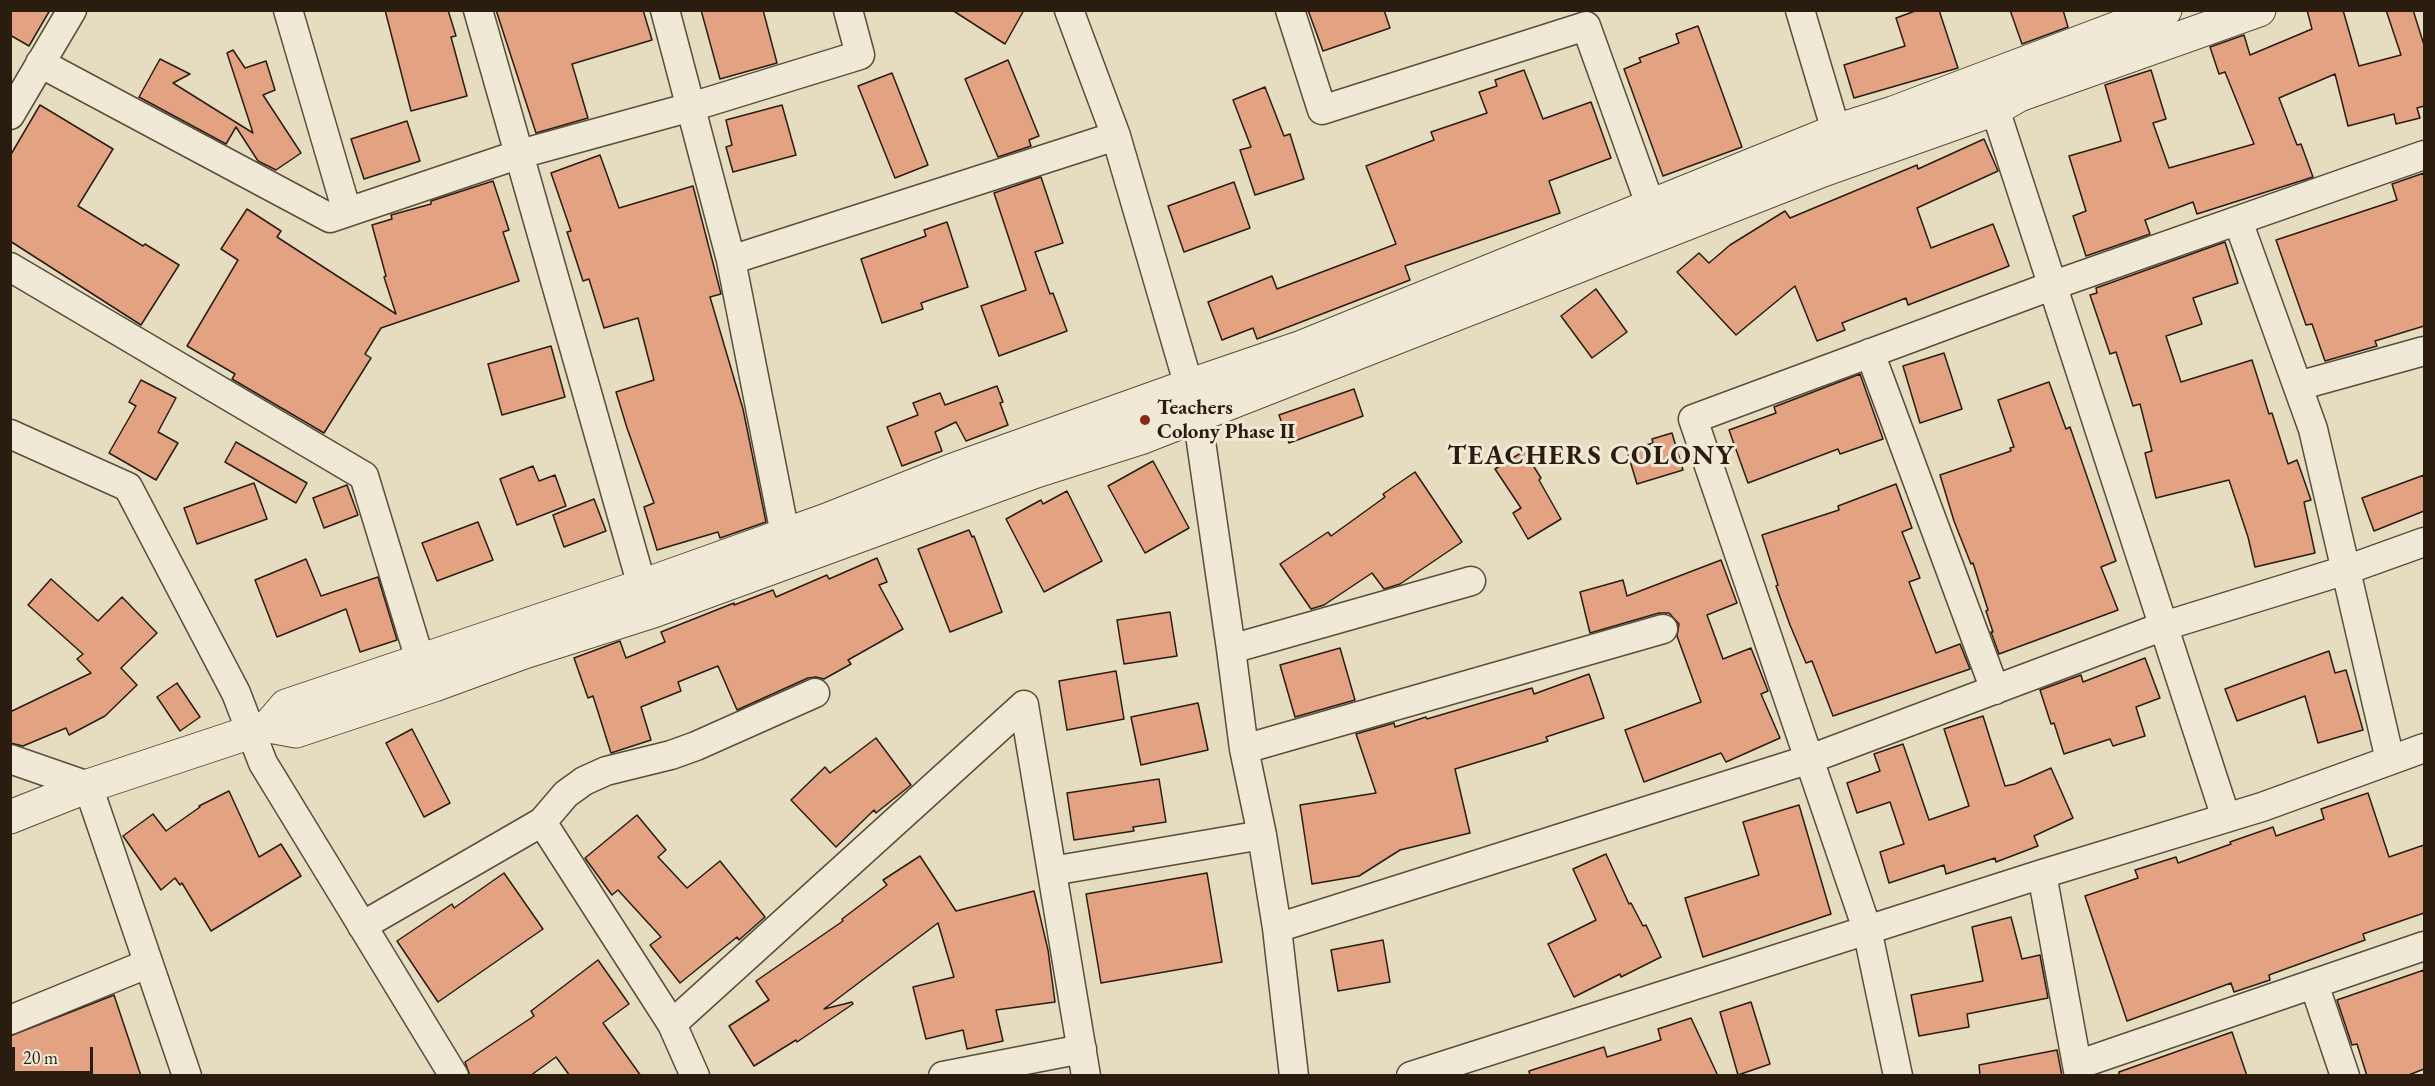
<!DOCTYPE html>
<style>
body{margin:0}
#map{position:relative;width:2435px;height:1086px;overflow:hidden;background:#e6ddc0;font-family:"EB Garamond",serif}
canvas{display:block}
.frame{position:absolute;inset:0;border:12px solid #2a1d10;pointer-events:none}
.scale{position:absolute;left:12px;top:1047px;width:81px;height:27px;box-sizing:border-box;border:3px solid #2a1d10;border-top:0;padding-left:8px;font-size:18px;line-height:21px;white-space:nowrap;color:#2a1d10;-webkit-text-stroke:4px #efe9d6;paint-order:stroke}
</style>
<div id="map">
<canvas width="2435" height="1086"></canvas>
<div class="frame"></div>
<div class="scale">20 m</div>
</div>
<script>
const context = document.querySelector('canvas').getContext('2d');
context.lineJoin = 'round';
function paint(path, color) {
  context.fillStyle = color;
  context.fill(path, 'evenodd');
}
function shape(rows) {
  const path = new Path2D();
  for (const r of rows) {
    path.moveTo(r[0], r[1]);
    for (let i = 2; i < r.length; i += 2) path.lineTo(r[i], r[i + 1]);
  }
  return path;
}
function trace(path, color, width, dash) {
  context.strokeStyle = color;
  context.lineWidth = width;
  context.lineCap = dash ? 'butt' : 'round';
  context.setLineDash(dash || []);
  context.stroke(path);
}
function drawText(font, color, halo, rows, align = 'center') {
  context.font = font + ' "EB Garamond",serif';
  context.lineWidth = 6;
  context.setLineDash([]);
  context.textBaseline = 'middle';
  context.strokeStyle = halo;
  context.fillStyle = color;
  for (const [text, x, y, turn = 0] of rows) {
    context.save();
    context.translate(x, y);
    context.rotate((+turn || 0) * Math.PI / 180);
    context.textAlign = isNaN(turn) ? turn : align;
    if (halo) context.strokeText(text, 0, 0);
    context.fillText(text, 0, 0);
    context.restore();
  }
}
const building = shape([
 [10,10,50,10,29,46,10,35,10,10],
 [385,10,448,10,456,36,451,37,467,96,411,111,385,10],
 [496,10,643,10,652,40,572,64,588,118,536,133,496,10],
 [701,10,763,10,777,63,720,79,701,10],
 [952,10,1024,10,1005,44,952,10],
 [1308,10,1384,10,1390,28,1323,51,1308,10],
 [1918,10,1939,10,1958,68,1854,98,1844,65,1905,46,1896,18,1918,10],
 [2010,10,2063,10,2068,27,2022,44,2010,10],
 [2307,10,2343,10,2359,66,2401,55,2386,10,2413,10,2424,45,2424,106,2417,108,2420,118,2396,124,2394,114,2348,126,2335,74,2279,98,2297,145,2301,144,2313,177,2197,214,2193,202,2145,220,2150,234,2086,256,2073,216,2086,211,2069,156,2121,141,2105,85,2151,70,2166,119,2153,123,2169,168,2254,144,2225,72,2219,74,2210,47,2244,35,2250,55,2312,29,2307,10],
 [1698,26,1742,147,1663,176,1624,69,1641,62,1639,58,1679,43,1676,34,1698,26],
 [233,50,245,68,266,61,275,90,263,95,301,153,276,170,258,161,236,127,226,144,139,97,160,59,190,74,173,83,253,133,227,53,233,50],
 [1008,60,1039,136,1029,140,1031,146,998,157,965,79,1008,60],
 [1524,70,1543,119,1591,102,1611,158,1549,181,1560,213,1405,266,1410,280,1257,339,1253,328,1222,340,1208,302,1272,276,1277,289,1396,244,1366,166,1434,140,1431,132,1487,113,1479,92,1497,86,1495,80,1524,70],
 [892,73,928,165,895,178,858,86,892,73],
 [1265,87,1284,136,1290,134,1304,179,1255,195,1240,150,1251,147,1233,100,1265,87],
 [40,105,113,149,78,206,143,246,145,244,179,265,141,325,10,241,10,156,40,105],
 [782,105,796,155,733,172,726,147,732,145,726,120,782,105],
 [407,121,420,161,364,179,351,139,407,121],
 [1984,139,1998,171,1917,208,1931,248,1993,224,2009,266,1908,305,1906,298,1842,323,1845,330,1817,341,1795,286,1736,335,1677,272,1699,253,1709,263,1730,245,1785,211,1790,218,1917,165,1918,169,1984,139],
 [600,155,619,208,693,186,721,294,710,297,743,409,766,522,720,538,718,532,657,550,644,507,654,503,627,428,616,392,654,380,638,318,604,328,589,279,583,281,567,232,571,231,551,173,600,155],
 [2424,173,2424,326,2375,341,2377,346,2325,361,2312,324,2306,325,2276,240,2397,200,2392,184,2424,173],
 [1041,177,1063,243,1035,252,1050,294,1053,293,1067,331,999,356,981,306,1026,290,994,193,1041,177],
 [493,181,509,230,503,232,519,281,381,328,365,354,371,358,324,433,232,379,235,374,187,346,238,260,221,249,247,209,281,231,277,237,396,314,384,277,386,276,372,225,392,219,391,215,431,204,431,201,493,181],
 [1234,182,1250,228,1184,252,1168,206,1234,182],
 [947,222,968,287,921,303,923,309,882,323,861,259,926,236,924,230,947,222],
 [2225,242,2238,283,2193,298,2202,324,2166,336,2181,382,2252,360,2269,414,2272,413,2288,464,2297,460,2311,500,2304,502,2315,553,2255,567,2248,537,2229,480,2156,498,2145,453,2152,451,2140,404,2133,406,2116,352,2110,354,2090,295,2097,293,2096,288,2225,242],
 [1596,289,1627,332,1592,358,1561,316,1596,289],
 [551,346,565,397,502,415,488,364,551,346],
 [1944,353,1962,409,1920,423,1903,366,1944,353],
 [1860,374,1883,439,1840,454,1838,449,1748,483,1729,430,1776,413,1774,407,1860,374],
 [141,380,176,398,158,432,178,443,156,480,109,453,136,406,129,402,141,380],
 [2049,382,2066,429,2070,427,2116,561,2101,567,2118,610,1999,654,1991,632,1993,632,1986,611,1988,610,1973,563,1971,564,1954,521,1940,475,2011,451,2010,448,2014,447,1998,400,2049,382],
 [997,386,1003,402,1000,403,1008,425,966,441,956,422,935,432,942,451,902,466,887,427,918,415,913,403,940,393,945,405,997,386],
 [1354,389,1363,416,1289,443,1279,415,1354,389],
 [1672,433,1683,470,1637,484,1627,451,1653,443,1652,439,1672,433],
 [236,442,307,483,296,503,225,462,236,442],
 [1524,451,1541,478,1539,480,1561,519,1528,539,1513,513,1521,508,1495,469,1524,451],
 [1153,461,1189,528,1145,553,1108,486,1153,461],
 [533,466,539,481,555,475,566,506,517,525,500,479,533,466],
 [1415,472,1462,542,1400,584,1384,589,1372,573,1324,605,1311,609,1280,564,1328,532,1331,536,1385,497,1383,494,1415,472],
 [2424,475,2424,511,2374,531,2362,498,2424,475],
 [254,483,267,519,197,544,184,508,254,483],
 [1896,484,1912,528,1902,532,1920,578,1909,582,1936,653,1960,644,1970,669,1833,716,1812,661,1806,663,1790,625,1776,586,1778,585,1762,535,1839,510,1838,506,1896,484],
 [347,485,358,515,324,528,313,498,347,485],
 [1067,491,1102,561,1044,592,1006,519,1041,500,1043,504,1067,491],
 [594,499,606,531,564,547,553,515,594,499],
 [478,522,493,560,437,581,422,543,478,522],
 [969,530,972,537,974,536,1002,612,950,632,918,549,969,530],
 [877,558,887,582,879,585,903,629,848,660,851,664,824,679,816,677,808,678,737,710,718,666,678,682,681,691,641,707,651,740,611,753,593,696,588,698,574,658,620,641,626,658,665,642,661,632,734,603,734,605,773,590,776,597,827,575,829,579,877,558],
 [306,559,321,596,378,577,397,640,360,652,346,609,277,637,255,580,306,559],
 [1721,560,1737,603,1707,615,1723,659,1751,648,1768,691,1761,694,1780,738,1726,762,1721,753,1644,782,1625,730,1701,702,1677,636,1679,624,1669,613,1659,613,1590,633,1580,592,1623,580,1627,596,1721,560],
 [51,579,98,621,122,597,157,633,121,668,137,685,105,716,69,735,66,728,23,746,10,743,10,712,91,673,77,659,83,654,28,605,51,579],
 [1170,612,1177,656,1124,664,1117,620,1170,612],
 [1340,648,1355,700,1295,717,1280,665,1340,648],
 [2329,651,2335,673,2346,670,2363,730,2318,743,2305,696,2237,721,2225,689,2329,651],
 [2145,658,2160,698,2136,707,2145,736,2113,746,2110,739,2064,754,2054,723,2051,724,2040,690,2081,675,2083,682,2145,658],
 [1116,671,1124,719,1067,730,1059,681,1116,671],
 [1589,674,1604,718,1546,737,1548,741,1455,769,1470,833,1400,850,1359,876,1312,884,1300,805,1376,793,1356,734,1394,723,1395,727,1426,717,1427,719,1532,688,1534,694,1589,674],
 [177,683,200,717,180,731,157,697,177,683],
 [1198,703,1208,750,1141,765,1131,717,1198,703],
 [1983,716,2005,786,2015,784,2051,768,2073,818,2034,836,2038,846,1996,862,1995,858,1946,874,1944,865,1889,883,1880,852,1904,844,1890,802,1857,813,1847,783,1880,771,1874,754,1903,744,1929,820,1969,806,1944,729,1983,716],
 [412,729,450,803,424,817,386,743,412,729],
 [876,738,911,785,876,813,874,810,836,847,791,800,825,767,830,773,876,738],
 [1159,779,1166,822,1133,827,1134,831,1074,840,1067,793,1159,779],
 [229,791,259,857,281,844,301,876,211,931,182,883,180,885,175,878,161,890,123,836,153,814,166,831,200,807,199,806,229,791],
 [2368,793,2389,857,2424,845,2424,913,2363,934,2365,940,2269,975,2270,980,2234,992,2231,983,2127,1021,2085,896,2138,878,2135,870,2176,857,2178,863,2231,844,2230,842,2273,827,2276,836,2324,819,2321,809,2368,793],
 [1799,805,1831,914,1703,957,1685,898,1759,875,1743,822,1799,805],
 [637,815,666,850,658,857,687,888,720,861,765,917,739,940,737,937,680,983,650,945,661,937,618,890,612,895,585,858,637,815],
 [1606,854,1629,904,1631,903,1643,926,1646,925,1661,957,1621,977,1620,974,1574,997,1548,944,1596,920,1573,869,1606,854],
 [920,856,956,911,1034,891,1048,950,1055,1002,996,1010,1003,1041,967,1049,963,1030,926,1039,913,987,954,977,938,923,824,1009,852,1002,853,1004,797,1042,796,1040,754,1066,729,1026,769,1000,756,981,843,921,842,919,887,885,883,880,920,856],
 [504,873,543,929,438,1002,397,941,452,904,454,908,504,873],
 [1207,873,1222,962,1101,983,1086,894,1207,873],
 [2011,917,2022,959,2040,955,2048,998,1967,1014,1969,1027,1919,1036,1911,995,1983,981,1972,927,2011,917],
 [1383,940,1390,982,1338,991,1331,950,1383,940],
 [598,960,629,1004,603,1023,641,1076,570,1076,556,1057,530,1076,470,1076,465,1062,534,1016,531,1011,598,960],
 [2424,970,2424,1069,2406,1076,2367,1076,2357,1044,2352,1045,2337,1000,2424,970],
 [114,995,141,1076,10,1076,10,1036,114,995],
 [1751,1002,1770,1064,1738,1075,1720,1012,1751,1002],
 [1691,1018,1718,1076,1530,1076,1529,1071,1604,1047,1607,1057,1661,1040,1658,1029,1691,1018],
 [2232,1032,2247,1076,2119,1076,2119,1072,2232,1032],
 [2057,1050,2062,1076,1980,1076,1979,1065,2057,1050]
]);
const minor = shape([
 [288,10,347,212],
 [478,10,642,586],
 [665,10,731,260,785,534],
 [1069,10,1116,136,1197,414,1231,649,1244,749,1262,835,1277,928,1294,1076],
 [1290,10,1322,110,1586,26,1651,207],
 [1800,10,1836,131],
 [40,63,330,218,520,154,691,107,860,55,848,10],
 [1995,109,2226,818],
 [10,115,72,10],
 [2238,221,2313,429,2390,760],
 [731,260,1116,136],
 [10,267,364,476,420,660],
 [1870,353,1995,690],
 [2298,386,2424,351],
 [10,434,128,487,236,693,263,763,454,1076],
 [1231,649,1471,581],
 [1024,705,1086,1076],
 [1244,749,1663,629],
 [10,759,88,786,187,1076],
 [542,822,566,794,584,781,606,771,671,755,696,746,815,693],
 [1052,871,1262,835],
 [2042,874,2079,1076],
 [362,926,542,822,672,1024,695,1076],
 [1277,928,1810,759,2164,626,2346,570,2424,542],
 [2314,984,2345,1076],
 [10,1020,147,964],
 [672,1024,1024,705],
 [2077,1065,2424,946],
 [943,1076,1082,1049],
 [1411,1076,2042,874,2262,807,2424,748],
 [1898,1076,1867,929,1693,419,2054,285,2424,155]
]);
const tertiary = shape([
 [269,726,296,731,434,685,524,652,653,611,1036,471,1143,437,1823,170,1995,109,2019,95,2259,10],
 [10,817,88,786,269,726,286,706,642,586,824,521,953,470,1188,386,1302,347,1836,131,1893,113,2165,10]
]);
const markers = [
 [1145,420,6,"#8f2418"]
];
const poiNames = [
 ["Teachers",1157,408],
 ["Colony Phase II",1157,432]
];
const districtNames = [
 ["TEACHERS COLONY",1591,457]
];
paint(building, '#e3a383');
trace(building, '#2a1d10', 1.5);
trace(minor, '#594d3c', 31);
trace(tertiary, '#594d3c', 35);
trace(minor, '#efe9d6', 28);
trace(tertiary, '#efe9d6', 33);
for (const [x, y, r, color] of markers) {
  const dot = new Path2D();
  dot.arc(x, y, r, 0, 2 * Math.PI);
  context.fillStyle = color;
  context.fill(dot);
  trace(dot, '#efe9d6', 2);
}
drawText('bold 21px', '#2a1d10', '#efe9d6', poiNames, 'left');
context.letterSpacing = '1.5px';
drawText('bold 27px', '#2a1d10', '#efe9d6', districtNames);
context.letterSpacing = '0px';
</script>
